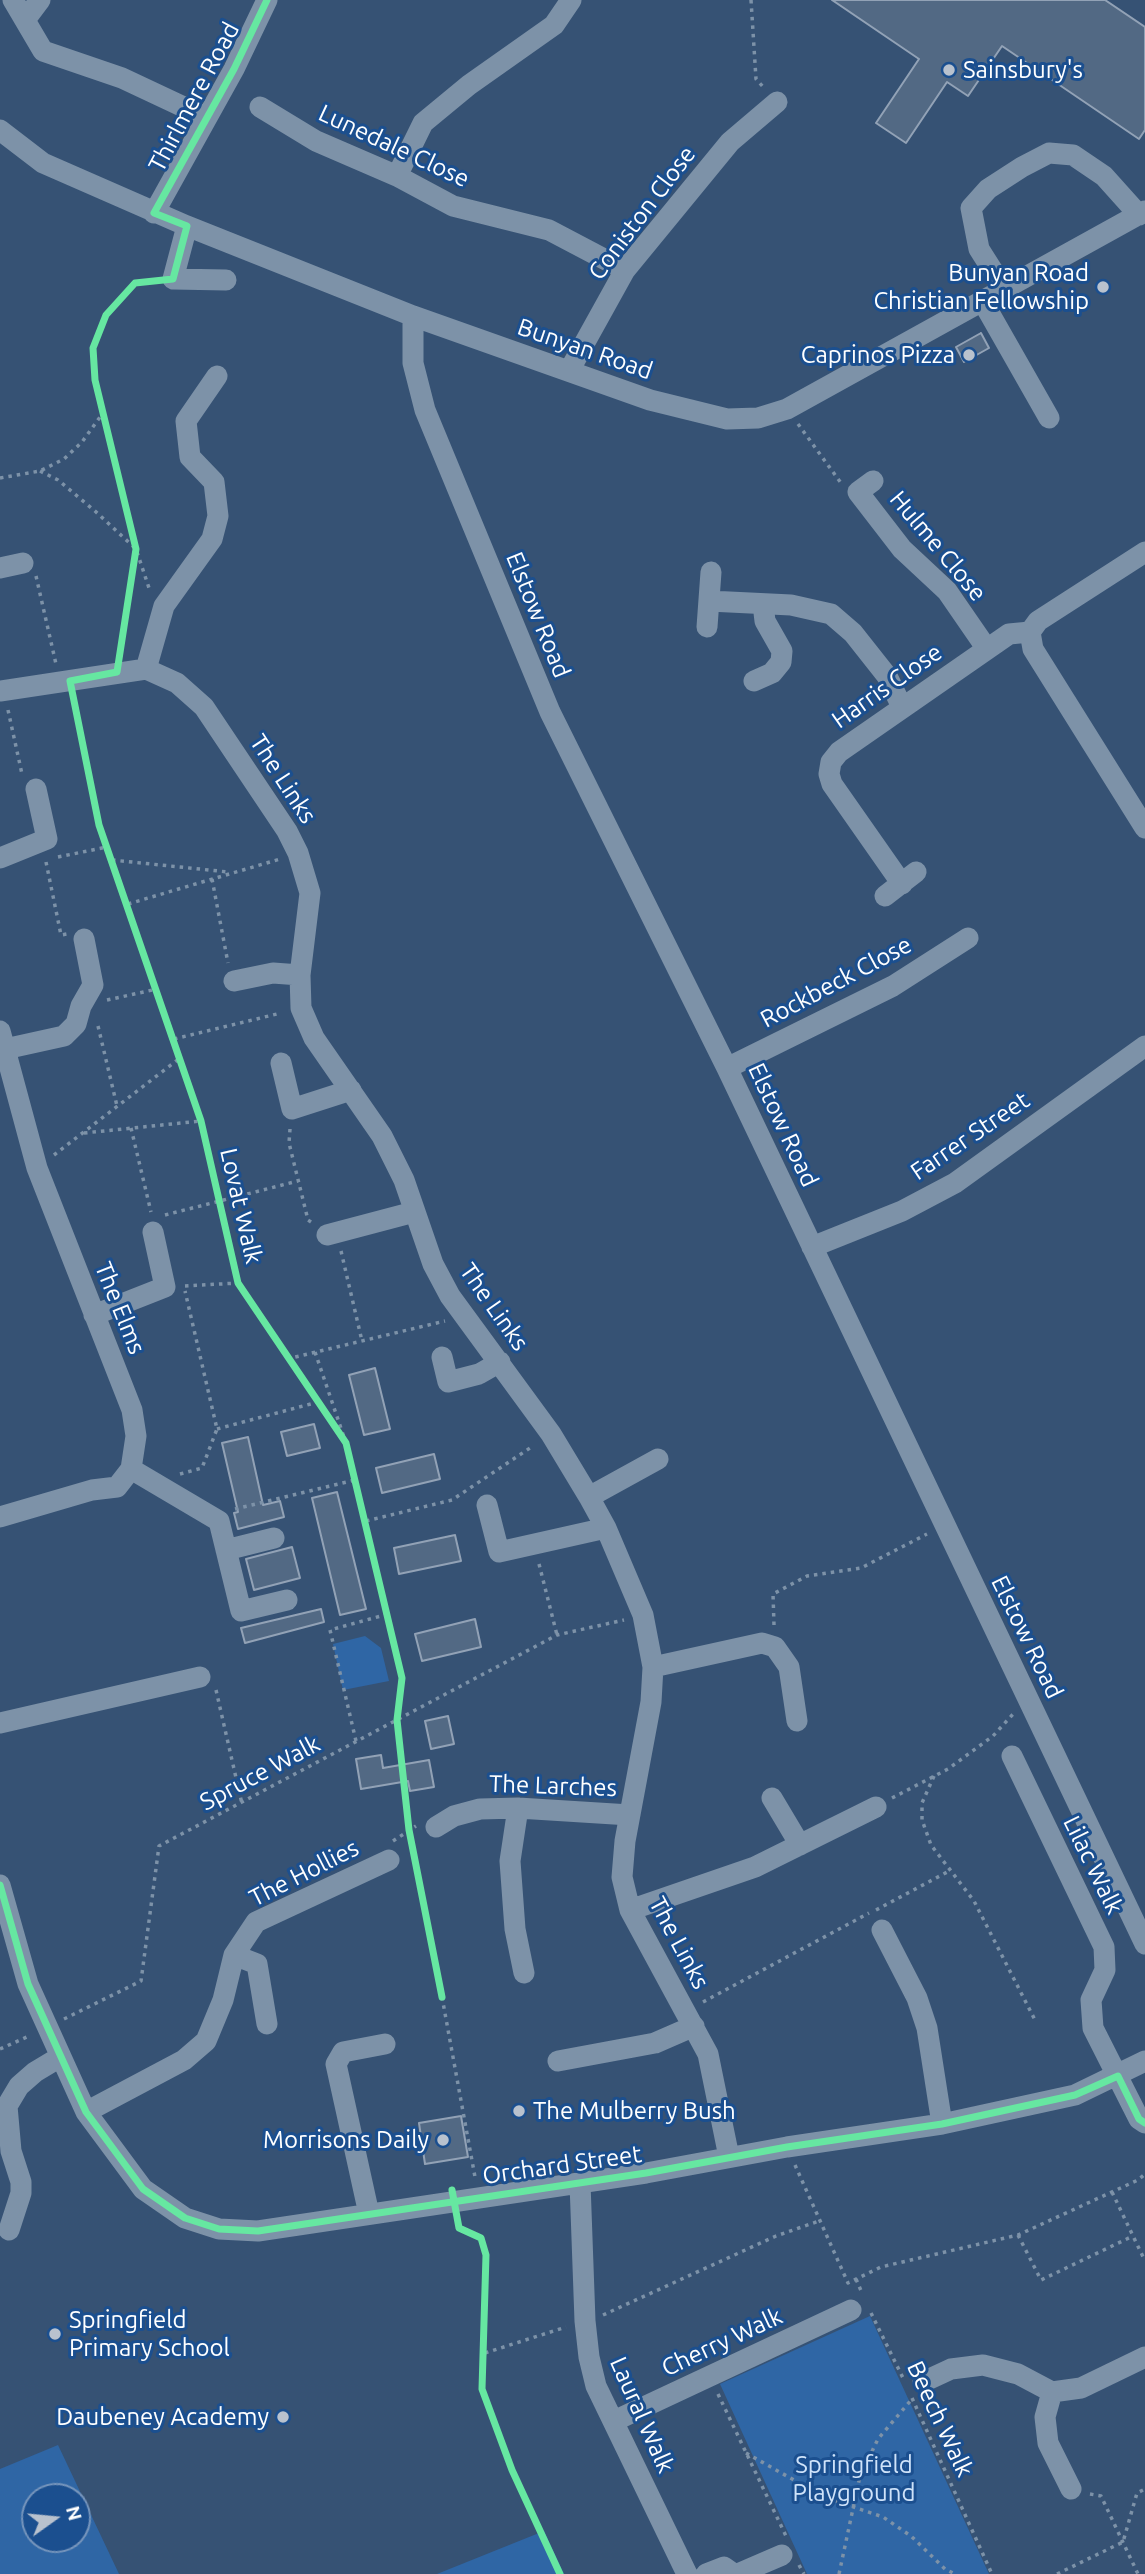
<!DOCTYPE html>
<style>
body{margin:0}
#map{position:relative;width:1145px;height:2574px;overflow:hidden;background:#365274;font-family:Ubuntu,sans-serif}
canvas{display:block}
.north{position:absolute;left:21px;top:2483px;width:70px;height:70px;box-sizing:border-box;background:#1b4f8f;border:2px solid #7695bc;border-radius:50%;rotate:75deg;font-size:19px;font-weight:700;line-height:28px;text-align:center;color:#fff}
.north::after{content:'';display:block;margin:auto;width:24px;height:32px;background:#b9c2ce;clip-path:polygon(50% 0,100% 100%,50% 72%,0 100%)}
</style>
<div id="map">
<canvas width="1145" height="2574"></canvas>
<div class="north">N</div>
</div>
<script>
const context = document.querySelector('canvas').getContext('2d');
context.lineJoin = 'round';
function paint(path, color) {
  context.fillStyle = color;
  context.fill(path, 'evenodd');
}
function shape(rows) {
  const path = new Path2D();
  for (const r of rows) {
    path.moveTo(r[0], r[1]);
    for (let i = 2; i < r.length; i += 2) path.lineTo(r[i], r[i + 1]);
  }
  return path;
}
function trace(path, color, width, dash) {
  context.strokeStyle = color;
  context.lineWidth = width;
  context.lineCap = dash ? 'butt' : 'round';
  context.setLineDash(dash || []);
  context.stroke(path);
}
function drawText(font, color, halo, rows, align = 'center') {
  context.font = font + ' Ubuntu,sans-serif';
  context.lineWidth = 6;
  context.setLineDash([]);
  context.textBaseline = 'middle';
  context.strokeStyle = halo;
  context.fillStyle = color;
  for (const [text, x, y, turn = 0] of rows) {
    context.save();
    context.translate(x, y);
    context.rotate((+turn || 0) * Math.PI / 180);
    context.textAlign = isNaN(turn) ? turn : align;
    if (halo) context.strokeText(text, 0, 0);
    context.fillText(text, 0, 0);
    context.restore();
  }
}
const green = shape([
 [365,1636,381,1648,389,1681,343,1690,333,1644],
 [870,2316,989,2574,807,2574,720,2384],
 [58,2445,119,2574,0,2574,0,2469],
 [35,2497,77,2497,77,2539,35,2539],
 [544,2531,564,2574,437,2574]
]);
const building = shape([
 [832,0,1105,0,1145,27,1145,130,1139,139,1002,46,968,96,947,82,906,143,876,123,919,59,832,0],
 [981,333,989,348,964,362,956,347,981,333],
 [375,1368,390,1429,364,1435,349,1375,375,1368],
 [314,1424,320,1448,287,1456,281,1432,314,1424],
 [248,1437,263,1505,280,1501,284,1517,238,1529,234,1513,238,1512,222,1443,248,1437],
 [434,1454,440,1479,382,1493,376,1468,434,1454],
 [337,1492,366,1609,340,1615,312,1498,337,1492],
 [455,1535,461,1561,399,1574,394,1548,455,1535],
 [292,1547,300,1578,254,1590,246,1559,292,1547],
 [321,1609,324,1622,245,1643,241,1628,321,1609],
 [475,1619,481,1647,422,1661,415,1634,475,1619],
 [448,1716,454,1744,431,1749,425,1721,448,1716],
 [381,1755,383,1768,429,1760,434,1787,410,1791,408,1781,361,1789,356,1759,381,1755],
 [461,2116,468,2157,425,2164,419,2123,461,2116]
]);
const path = shape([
 [751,0,756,79,765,89],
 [798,424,841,483],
 [40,471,58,480,95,511,136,549,150,591],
 [0,478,40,471,64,459,82,442,103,413],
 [36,576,56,664],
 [8,710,22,774],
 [58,857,107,847],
 [112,860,228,872],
 [46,862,61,935,67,934],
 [212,879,228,963],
 [128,904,280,859],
 [107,1000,157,989],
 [98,1026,117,1106],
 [174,1039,281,1013],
 [131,1128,151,1212],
 [290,1129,289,1143,308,1220,311,1222],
 [84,1133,201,1121],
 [54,1155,180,1058],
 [165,1215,298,1181],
 [341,1251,362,1341],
 [185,1286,238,1283],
 [315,1352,346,1443],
 [287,1359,445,1321],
 [217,1429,318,1402],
 [180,1474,202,1468,217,1429,185,1291],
 [235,1509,355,1480],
 [366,1521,452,1500,533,1446],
 [539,1564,557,1635],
 [774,1625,773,1594,807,1576,861,1568,927,1534],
 [216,1690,242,1804],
 [356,1741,330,1630,388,1614],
 [934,1776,922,1803,922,1820,931,1845,974,1901,1036,2022],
 [892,1798,948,1769,993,1736,1014,1713],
 [393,1841,416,1826],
 [876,1910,951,1870],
 [442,1997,475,2177],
 [703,2002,869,1913],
 [64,2019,141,1981,159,1846,557,1635,624,1620],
 [0,2049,29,2036],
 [795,2165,848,2283,881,2267,1018,2235,1138,2180,1145,2174],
 [1112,2192,1145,2261],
 [1018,2235,1041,2280,1133,2236],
 [856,2279,862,2293],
 [871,2313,903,2378],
 [603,2315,776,2236,819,2221],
 [485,2353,566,2327],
 [718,2394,786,2536],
 [912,2398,992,2574],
 [746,2453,824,2497,883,2517,911,2536,945,2569,955,2574],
 [1090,2494,1101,2496,1138,2574],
 [799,2565,804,2574],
 [839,2574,860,2476,878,2439,912,2399],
 [1057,2574,1123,2542,1137,2493,1145,2489]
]);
const minor = shape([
 [13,0,43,51,122,78,205,117],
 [25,20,40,0],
 [260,107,316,141,397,176,453,206,549,230,625,270],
 [0,130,43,163,187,226,413,316,650,400,727,419,758,418,787,409,1145,211],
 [397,176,423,123,469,85,554,25,571,0],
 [154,213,234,69,267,0],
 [187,226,173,279,226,280],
 [1005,290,979,249,971,208,988,189,1022,167,1049,153,1073,155,1104,176,1139,215],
 [983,302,1049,418],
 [413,316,413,363,425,410,550,712,727,1068,1145,1944],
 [569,371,625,270,730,142,777,102],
 [873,481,858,492,902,549,947,591,987,649],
 [0,568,23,563],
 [709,601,791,605,831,614,853,633,887,676,902,707],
 [707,627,711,572],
 [1030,632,1033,649,1145,828],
 [1030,632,1038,621,1145,552],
 [146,669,164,606,212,539,218,516,214,482,190,457,186,421,217,376],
 [754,681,772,673,781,662,782,651,765,621,763,604],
 [0,691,146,669,177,683,204,707,287,831,298,853,310,893,300,975,301,1008,314,1038,382,1136,404,1180,433,1264,450,1296,551,1434,589,1497,606,1528,643,1615,653,1667,651,1702,625,1841,622,1877,630,1910,708,2054,729,2157],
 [0,858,47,839,36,789],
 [902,884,832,784,829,774,831,762,839,752,1009,634,1030,632],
 [885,896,916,872],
 [234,981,273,973,300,975],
 [0,1031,37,1168,132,1410,136,1436,131,1469,117,1487,92,1490,0,1517],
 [5,1049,64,1036,76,1024,81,1006,93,985,84,939],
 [281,1063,292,1109,351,1090],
 [727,1068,893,986,968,938],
 [327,1235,414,1212],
 [812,1247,902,1211,955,1183,1145,1046],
 [94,1315,165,1287,153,1232],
 [442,1357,448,1382,479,1374,500,1362],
 [131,1469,219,1521,241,1611,287,1600],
 [589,1497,658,1459],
 [487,1505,499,1552,606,1528],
 [226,1550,274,1538],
 [653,1667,762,1643,775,1647,789,1667,797,1721],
 [0,1723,200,1677],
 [1012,1756,1104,1947,1105,1970,1091,2000,1093,2028,1139,2119,1145,2123],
 [772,1798,800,1845],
 [518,1808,510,1861,515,1929,524,1973],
 [436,1827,454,1816,480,1809,518,1808,630,1815],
 [0,1885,28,1984,86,2112,143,2189,185,2218,219,2229,258,2231,646,2173,787,2147,942,2124,1075,2095,1145,2061],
 [630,1910,755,1867,876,1807],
 [882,1930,917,1998,927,2028,942,2124],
 [234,1955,257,1964,267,2024],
 [558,2061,655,2043,694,2026],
 [86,2112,184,2060,206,2041,223,2000,234,1955,256,1922,389,1860],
 [580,2183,585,2321,589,2357,596,2386,687,2574],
 [369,2214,336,2064,343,2052,385,2044],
 [9,2230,21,2193,21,2182,11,2151,7,2106,19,2086,35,2072,60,2057],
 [923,2382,951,2369,983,2365,1018,2374,1052,2392,1081,2388,1145,2357],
 [1052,2392,1045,2417,1048,2443,1071,2489],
 [614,2421,851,2310],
 [706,2574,724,2567,734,2574],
 [738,2574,782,2555]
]);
const cycleway = shape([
 [267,0,234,69,154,213,187,226,173,279,135,283,106,315,93,348,95,380,136,549,117,672,70,681,99,825,201,1121,238,1283,346,1443,402,1678,397,1720,409,1830,442,1997],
 [0,1885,28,1984,86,2112,143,2189,185,2218,219,2229,258,2231,646,2173,787,2147,942,2124,1075,2095,1118,2076,1139,2119,1145,2123],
 [452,2190,459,2228,481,2238,486,2255,482,2389,512,2470,560,2574]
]);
const markers = [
 [949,70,7,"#b9c2ce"],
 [1103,287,7,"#b9c2ce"],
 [969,355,7,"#b9c2ce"],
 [519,2111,7,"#b9c2ce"],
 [443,2140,7,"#b9c2ce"],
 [55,2334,7,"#b9c2ce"],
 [283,2417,7,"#b9c2ce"]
];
const poiNames = [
 ["Sainsbury's",963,70,"left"],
 ["Bunyan Road",1089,273],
 ["Christian Fellowship",1089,301],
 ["Caprinos Pizza",955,355],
 ["The Mulberry Bush",533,2111,"left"],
 ["Morrisons Daily",429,2140],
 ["Springfield",69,2320,"left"],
 ["Primary School",69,2348,"left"],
 ["Daubeney Academy",269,2417]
];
const streetNames = [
 ["Thirlmere Road",194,97,-62],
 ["Lunedale Close",394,146,25],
 ["Coniston Close",642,213,-53],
 ["Bunyan Road",585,349,19],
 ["Hulme Close",938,546,50],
 ["Elstow Road",538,615,68],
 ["Harris Close",887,686,-35],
 ["The Links",283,779,57],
 ["Rockbeck Close",836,982,-28],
 ["Elstow Road",783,1125,65],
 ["Farrer Street",970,1136,-34],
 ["Lovat Walk",241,1206,77],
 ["The Links",494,1307,55],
 ["The Elms",120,1308,68],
 ["Elstow Road",1027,1637,64],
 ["Spruce Walk",260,1773,-28],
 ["The Larches",553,1786,2],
 ["Lilac Walk",1093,1865,64],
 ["The Hollies",304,1873,-27],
 ["The Links",679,1943,62],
 ["Orchard Street",562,2165,-8],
 ["Cherry Walk",722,2342,-25],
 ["Laural Walk",642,2415,66],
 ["Beech Walk",940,2419,65]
];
const parkNames = [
 ["Springfield",854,2465],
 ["Playground",854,2493]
];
paint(green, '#2f66a5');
paint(building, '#526984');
trace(building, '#92a2b6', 2);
trace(path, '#7d92a8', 3.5, [3.5, 5]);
trace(minor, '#7d92a8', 21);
trace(cycleway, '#66e7a1', 7);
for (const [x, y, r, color] of markers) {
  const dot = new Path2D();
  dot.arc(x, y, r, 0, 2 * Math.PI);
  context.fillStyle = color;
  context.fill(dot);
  trace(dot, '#1b4f8f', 2.5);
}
drawText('24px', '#fff', '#1b4f8f', poiNames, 'right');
drawText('24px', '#fff', '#1b4f8f', streetNames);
drawText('24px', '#cfe3fa', '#1b4f8f', parkNames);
</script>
